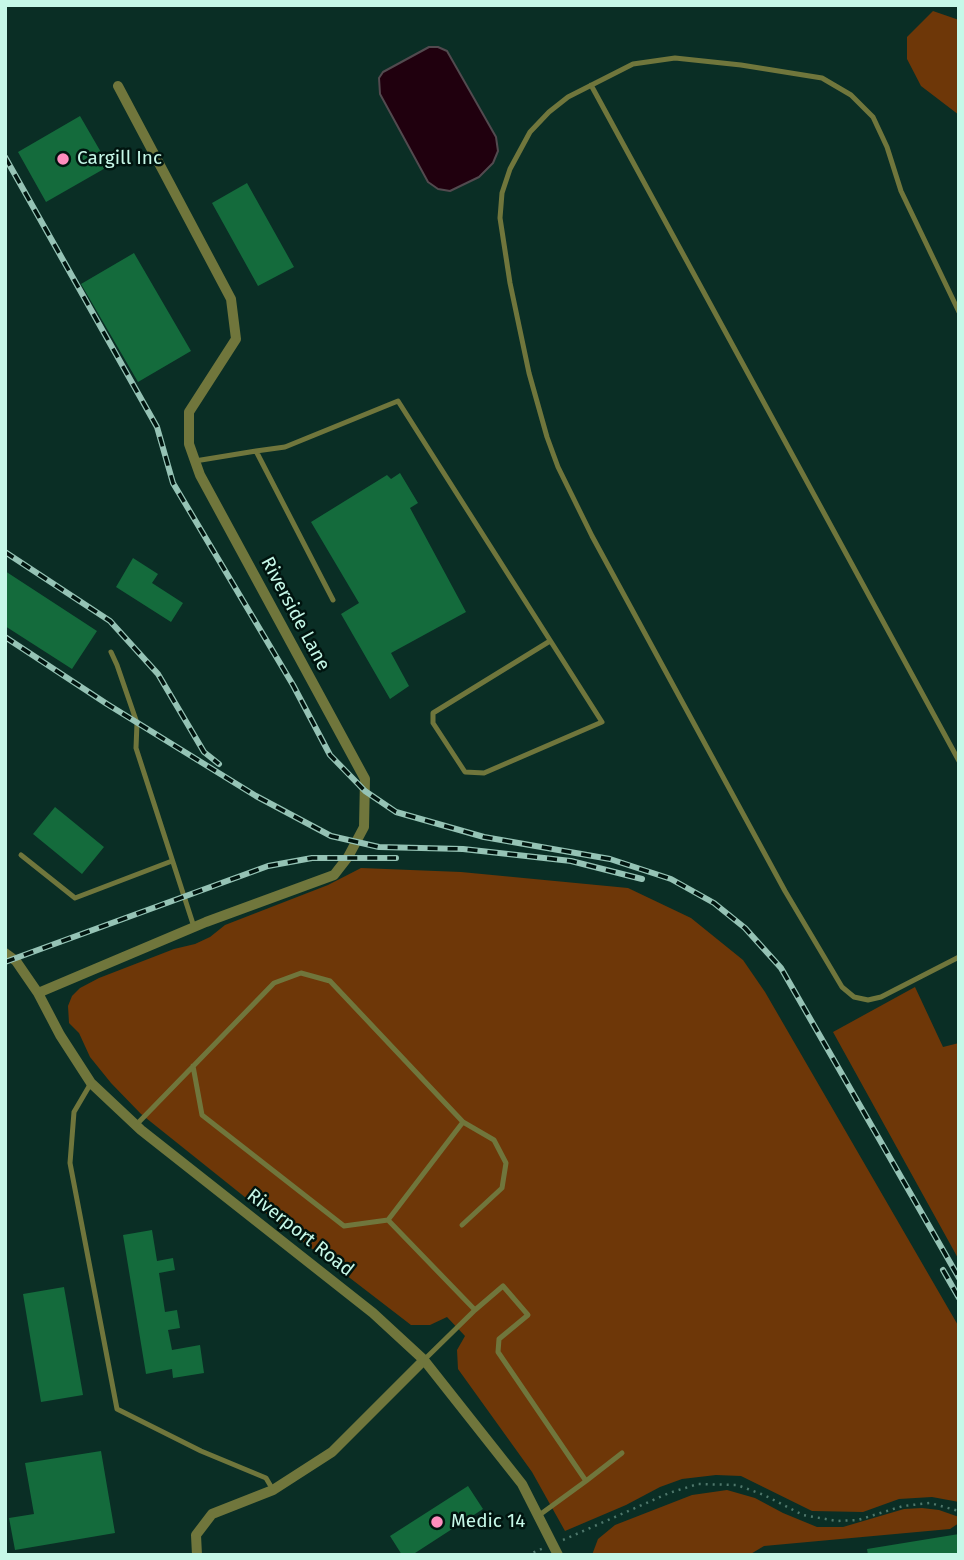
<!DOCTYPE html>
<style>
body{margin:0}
#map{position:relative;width:964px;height:1560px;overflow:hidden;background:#0a2e25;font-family:"Fira Sans",sans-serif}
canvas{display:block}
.frame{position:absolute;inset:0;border:7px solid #c6f8e8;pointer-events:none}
</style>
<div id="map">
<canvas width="964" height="1560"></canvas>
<div class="frame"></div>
</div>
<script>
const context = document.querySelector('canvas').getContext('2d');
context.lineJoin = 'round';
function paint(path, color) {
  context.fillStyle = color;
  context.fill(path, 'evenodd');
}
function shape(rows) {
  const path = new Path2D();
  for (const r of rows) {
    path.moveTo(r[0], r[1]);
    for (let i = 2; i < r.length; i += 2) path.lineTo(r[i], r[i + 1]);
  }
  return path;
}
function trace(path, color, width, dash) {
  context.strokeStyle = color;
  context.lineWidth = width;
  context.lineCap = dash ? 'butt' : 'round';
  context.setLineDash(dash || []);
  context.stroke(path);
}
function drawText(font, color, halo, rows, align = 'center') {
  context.font = font + ' "Fira Sans",sans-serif';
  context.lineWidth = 5;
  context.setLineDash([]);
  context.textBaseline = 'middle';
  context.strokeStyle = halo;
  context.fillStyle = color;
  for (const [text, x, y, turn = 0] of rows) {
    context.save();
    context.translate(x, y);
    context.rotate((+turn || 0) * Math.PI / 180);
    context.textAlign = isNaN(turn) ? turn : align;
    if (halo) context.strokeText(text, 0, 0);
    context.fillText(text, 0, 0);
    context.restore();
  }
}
const green = shape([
 [933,11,959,20,959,115,921,86,907,59,907,37],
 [361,868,461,872,628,888,691,918,743,960,765,992,959,1327,959,1502,932,1497,899,1499,863,1512,812,1511,741,1476,716,1475,682,1479,660,1487,626,1505,565,1531,532,1472,458,1369,457,1350,465,1336,447,1317,430,1325,411,1325,246,1198,141,1114,111,1083,90,1057,79,1033,69,1023,68,1006,72,996,80,988,99,978,174,949,195,944,210,937,225,925,328,885],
 [915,987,943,1047,959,1043,959,1260,833,1032],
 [727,1490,755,1498,783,1513,817,1527,843,1527,904,1509,922,1508,939,1510,959,1517,959,1523,950,1529,764,1546,749,1555,592,1555,598,1539,615,1525,692,1495]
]);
const water = shape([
 [429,47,438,47,447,51,496,137,498,151,493,163,479,177,450,191,438,189,428,182,380,94,379,78,383,72,429,47]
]);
const building = shape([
 [80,116,109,166,46,202,18,152],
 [247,183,294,267,258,286,212,203],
 [134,253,191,351,138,382,81,284],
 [400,473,418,503,410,508,466,612,391,653,409,686,390,699,341,614,359,603,311,522,387,475,391,479],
 [133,558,158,574,152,583,183,603,171,622,116,587],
 [5,571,97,631,72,669,5,626],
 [55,807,104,847,82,874,33,834],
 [152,1230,157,1261,173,1258,175,1270,159,1273,165,1312,177,1310,180,1328,168,1330,172,1350,200,1345,204,1373,173,1378,172,1369,146,1374,123,1235],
 [64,1287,83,1395,41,1402,23,1294],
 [101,1451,115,1533,15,1550,9,1518,34,1514,25,1463],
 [468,1486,483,1509,412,1555,402,1555,390,1536],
 [959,1534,959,1555,868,1555,867,1549]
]);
const path = shape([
 [563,1540,669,1493,698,1484,737,1485,764,1495,803,1515,837,1521,858,1520,903,1506,930,1503,959,1511],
 [527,1555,544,1548]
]);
const service = shape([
 [591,85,959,761],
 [959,312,901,191,887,147,873,117,851,95,822,78,741,65,675,58,633,64,568,97,549,112,530,132,510,169,502,193,500,218,510,283,529,373,547,437,558,467,592,536,785,891,842,987,854,997,868,1000,881,997,959,957],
 [256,451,285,447,398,401,602,722,484,773,465,772,433,723,433,713,550,641],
 [195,461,256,451,333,600],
 [111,652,117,665,137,723,136,748,194,927],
 [21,855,75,898,172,861],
 [193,1066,202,1115,344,1226,388,1220],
 [91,1083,74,1112,70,1163,117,1409,201,1451,266,1478,273,1490],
 [136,1125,274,983,301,973,330,981,463,1122,388,1220,475,1310,424,1360],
 [462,1225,502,1188,506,1163,494,1140,463,1122],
 [475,1310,503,1286,528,1315,499,1339,498,1352,586,1481,622,1453],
 [538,1516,586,1481]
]);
const minor = shape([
 [5,953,16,961,38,993,60,1035,91,1083,141,1130,373,1313,424,1360,522,1484,558,1555],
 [38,993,206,922,334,875,348,857,364,827,365,779,200,475,189,444,189,412,236,339,231,299,118,86],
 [197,1555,196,1535,212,1514,273,1490,332,1452,424,1360]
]);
const rail = shape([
 [5,157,157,427,173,483,293,685,330,755,365,791,396,812,484,837,610,859,671,879,714,903,745,928,781,968,959,1278],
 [5,552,110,621,158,674,204,752,219,764],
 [5,637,107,704,256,796,331,836,379,847,463,849,571,861,642,879],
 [5,962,268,866,312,858,396,858],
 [943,1270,959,1298]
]);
const markers = [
 [63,159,7,"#fe8ebe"],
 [437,1522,7,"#fe8ebe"]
];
const poiNames = [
 ["Cargill Inc",77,159],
 ["Medic 14",451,1522]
];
const streetNames = [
 ["Riverside Lane",295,614,62],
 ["Riverport Road",300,1233,38]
];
paint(green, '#6e3708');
paint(water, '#20000e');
trace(water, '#524a4f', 2);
paint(building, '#146b3c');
trace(path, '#4e776b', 2.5, [2, 5]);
trace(service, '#70763c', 5);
trace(minor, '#70763c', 10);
trace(rail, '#95c3b5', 6);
trace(rail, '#00140f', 3.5, [10]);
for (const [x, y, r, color] of markers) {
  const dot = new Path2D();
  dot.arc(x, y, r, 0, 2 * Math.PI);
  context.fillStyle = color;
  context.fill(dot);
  trace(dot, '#00140f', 2.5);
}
drawText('19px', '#c6f8e8', '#00140f', poiNames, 'left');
drawText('19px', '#c6f8e8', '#00140f', streetNames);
</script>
